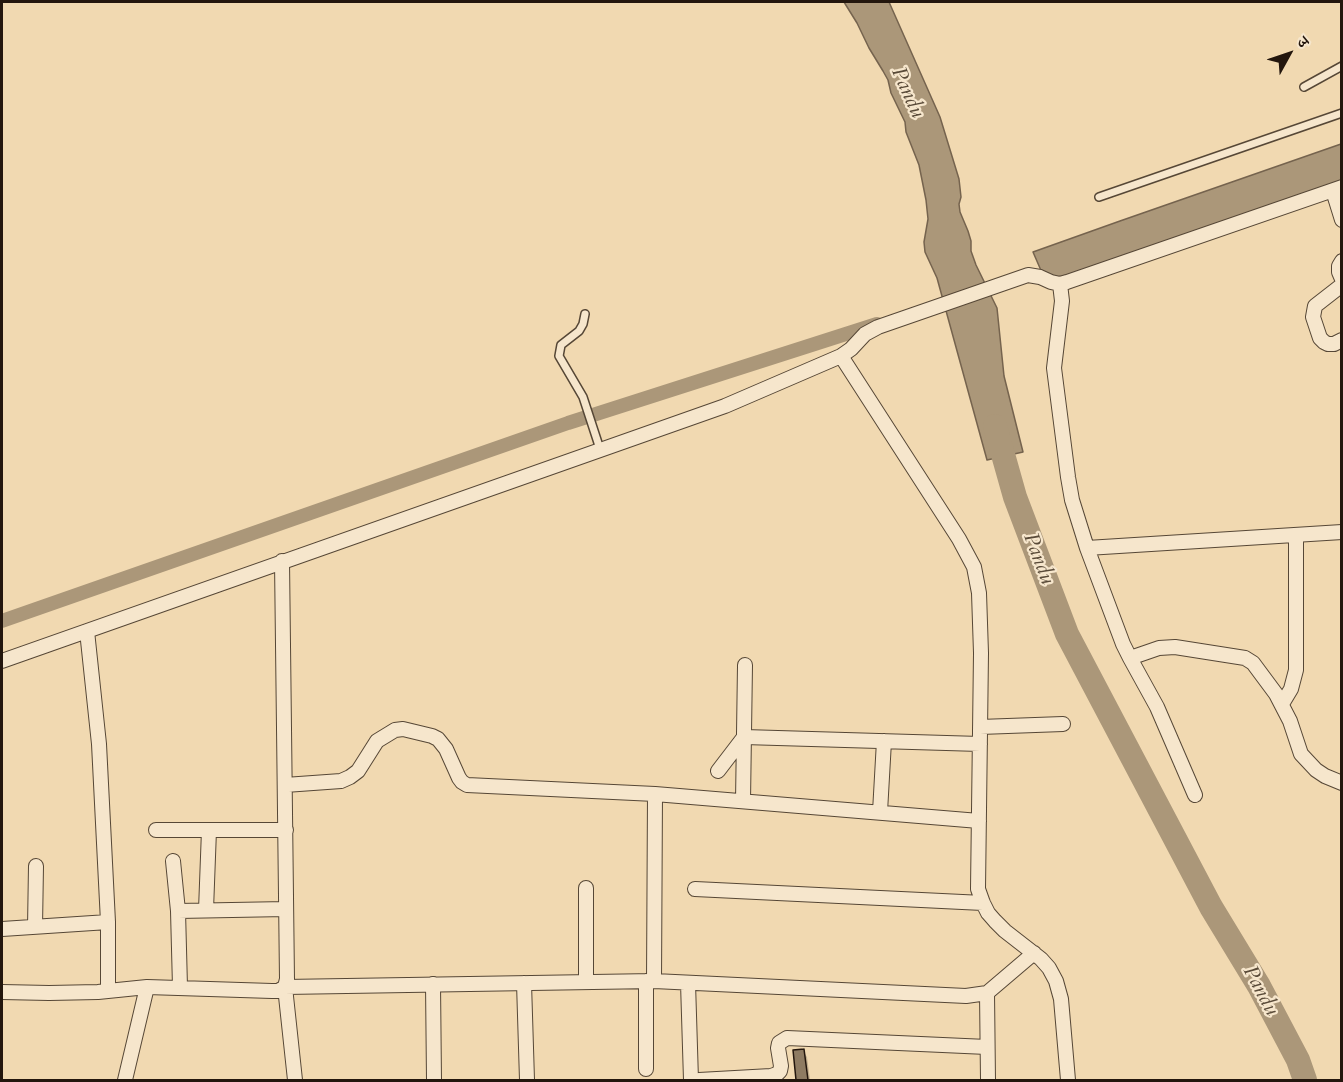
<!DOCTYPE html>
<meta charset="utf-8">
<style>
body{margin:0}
#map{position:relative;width:1343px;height:1082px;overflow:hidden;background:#f1d9b1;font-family:Cardo,"Noto Serif Devanagari",serif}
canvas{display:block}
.frame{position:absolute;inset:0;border:3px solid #23160d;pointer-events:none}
.north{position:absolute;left:1259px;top:24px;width:60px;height:60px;-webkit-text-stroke:4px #f6e6cc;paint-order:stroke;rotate:50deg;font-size:16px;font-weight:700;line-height:24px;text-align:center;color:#23160d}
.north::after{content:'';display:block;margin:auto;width:21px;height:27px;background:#23160d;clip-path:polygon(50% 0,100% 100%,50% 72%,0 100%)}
</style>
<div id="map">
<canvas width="1343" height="1082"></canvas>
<div class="frame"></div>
<div class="north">उ</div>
</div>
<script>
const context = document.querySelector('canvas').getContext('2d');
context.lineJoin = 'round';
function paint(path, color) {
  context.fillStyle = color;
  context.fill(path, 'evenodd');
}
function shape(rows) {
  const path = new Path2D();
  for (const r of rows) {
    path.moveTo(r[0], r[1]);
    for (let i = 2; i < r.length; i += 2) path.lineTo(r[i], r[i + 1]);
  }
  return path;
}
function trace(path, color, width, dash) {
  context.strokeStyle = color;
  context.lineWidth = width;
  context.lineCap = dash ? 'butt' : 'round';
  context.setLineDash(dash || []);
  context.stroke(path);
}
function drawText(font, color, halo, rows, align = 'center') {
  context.font = font + ' Cardo,serif';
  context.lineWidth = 4.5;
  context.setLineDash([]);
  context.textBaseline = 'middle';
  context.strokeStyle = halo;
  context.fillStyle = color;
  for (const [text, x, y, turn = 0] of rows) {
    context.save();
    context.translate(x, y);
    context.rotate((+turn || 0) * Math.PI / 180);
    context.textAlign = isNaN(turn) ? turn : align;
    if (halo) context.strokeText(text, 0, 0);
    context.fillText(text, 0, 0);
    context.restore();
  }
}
const water = shape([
 [844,2,889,2,940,117,959,179,961,197,959,204,960,212,968,231,971,241,971,251,976,265,997,308,1004,376,1023,452,987,460,937,278,925,252,924,242,928,219,926,200,919,165,906,132,905,122,891,93,888,80,883,71,869,48,857,23,844,2],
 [1341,144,1341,181,1137,253,1046,282,1033,252,1120,221,1341,144]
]);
const shadow = shape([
 [803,1051,807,1057,810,1080,797,1080,794,1052]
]);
const canal = shape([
 [2,621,568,423,877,324]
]);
const river = shape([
 [995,426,1015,497,1067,634,1211,907,1259,986,1298,1060,1305,1080]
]);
const building = shape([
 [804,1049,808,1080,796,1080,793,1050,804,1049]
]);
const service = shape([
 [1304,87,1342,66],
 [1099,197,1342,113],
 [585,314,583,324,579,331,561,345,559,356,583,397,600,449]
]);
const minor = shape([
 [1333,191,1342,220],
 [1342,261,1339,266,1339,272,1342,279],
 [1060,284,1062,301,1054,368,1068,477,1072,500,1087,548,1123,644,1130,658,1159,648,1175,647,1245,658,1253,663,1276,694,1290,721,1301,754,1316,770,1325,776,1342,783],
 [1342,285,1315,306,1313,317,1320,338,1324,342,1328,344,1334,344,1342,340],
 [841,356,959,539,974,567,979,593,981,653,978,889,983,903,988,913,995,921,1005,931,1041,959,1049,968,1056,981,1061,999,1068,1080],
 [1087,548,1342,532],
 [87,631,99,744,108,922,108,991],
 [1130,658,1157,707,1195,795],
 [2,661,725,406,841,356,851,349,865,334,878,327,1028,275,1040,277,1051,282,1060,284,1067,282,1342,187],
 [1282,704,1291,689,1296,670,1296,535],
 [980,727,1063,724],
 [718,771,744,737,980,744],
 [285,785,341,781,350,777,358,771,377,741,395,730,403,729,432,736,438,739,446,749,459,778,462,782,467,785,655,794,979,821],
 [743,801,745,665],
 [880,812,884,741],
 [156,830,209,830],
 [173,861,178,911,180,987],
 [586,888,586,982],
 [695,889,983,903],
 [206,910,209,830,286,830],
 [178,911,286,909],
 [35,927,36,866],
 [2,929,108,922],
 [646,981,646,1069],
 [654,981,655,794],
 [524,983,527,1080],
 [688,983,691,1080],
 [433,984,434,1080],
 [2,992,49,993,98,992,147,987,272,991,278,991,285,987,287,979,282,561],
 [987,993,988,1080],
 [125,1080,147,987],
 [295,1080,285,987,654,981,966,996,987,993,1034,953],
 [699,1080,771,1076,777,1074,780,1071,781,1066,778,1048,779,1043,787,1038,987,1047]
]);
const waterNames = [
 ["Pandu",907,93,66],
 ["Pandu",1038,559,69],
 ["Pandu",1260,991,62]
];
paint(water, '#ab9779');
trace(water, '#75634e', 1.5);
paint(shadow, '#0003');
trace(canal, '#ab9779', 14);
trace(river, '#ab9779', 24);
paint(building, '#8e7b62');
trace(building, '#23160d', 1.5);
trace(service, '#564736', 10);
trace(minor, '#564736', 16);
trace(service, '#f6e6cc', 7);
trace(minor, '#f6e6cc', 14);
drawText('italic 21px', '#594a38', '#f6e6cc', waterNames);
</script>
